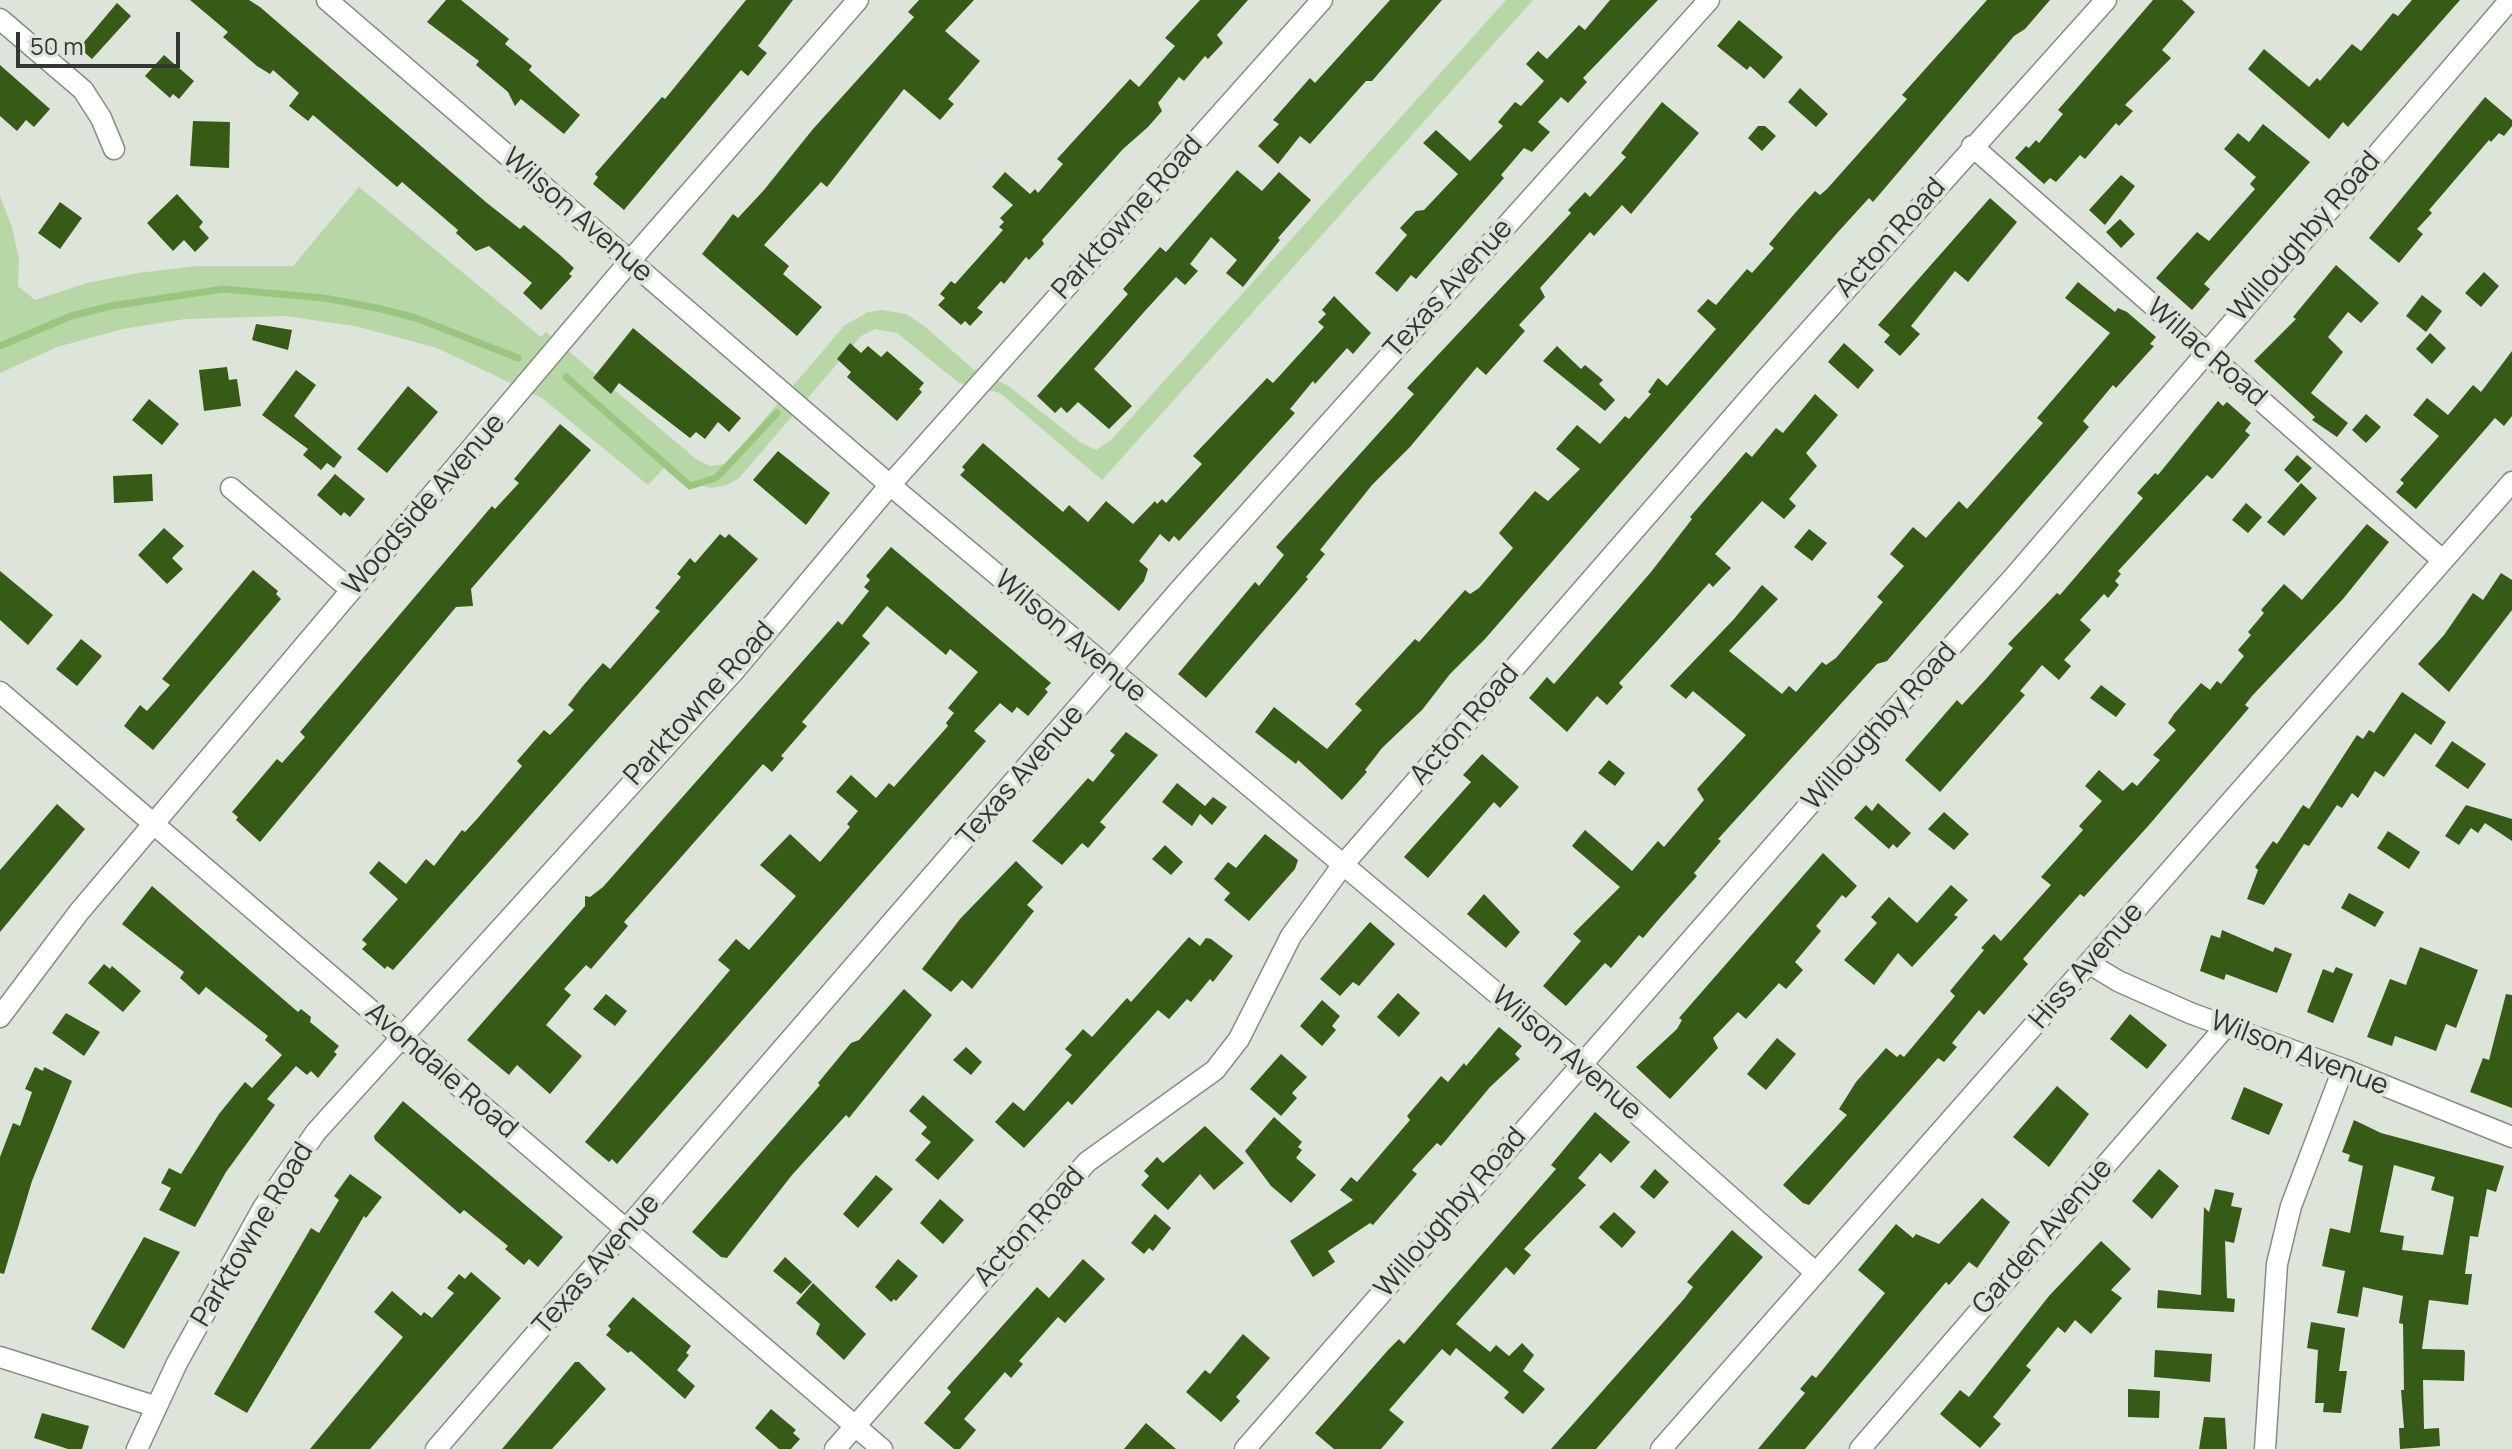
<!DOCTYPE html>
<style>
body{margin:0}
#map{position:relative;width:2512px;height:1449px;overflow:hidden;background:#dde4d9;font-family:Manrope,sans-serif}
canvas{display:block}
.scale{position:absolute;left:16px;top:32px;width:164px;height:36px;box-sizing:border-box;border:4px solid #333632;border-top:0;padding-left:10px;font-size:24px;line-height:28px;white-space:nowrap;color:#333632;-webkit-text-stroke:6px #dde4d9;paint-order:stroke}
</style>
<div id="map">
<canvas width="2512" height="1449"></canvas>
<div class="scale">50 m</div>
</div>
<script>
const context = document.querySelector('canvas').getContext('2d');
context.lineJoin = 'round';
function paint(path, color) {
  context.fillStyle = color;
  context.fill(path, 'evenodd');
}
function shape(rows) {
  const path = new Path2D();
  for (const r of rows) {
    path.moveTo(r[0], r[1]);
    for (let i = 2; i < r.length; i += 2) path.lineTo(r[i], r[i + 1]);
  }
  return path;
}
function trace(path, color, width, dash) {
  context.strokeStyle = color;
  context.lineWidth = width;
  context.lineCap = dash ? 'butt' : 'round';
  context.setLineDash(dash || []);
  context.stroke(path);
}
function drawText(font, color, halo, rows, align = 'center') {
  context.font = font + ' Manrope,sans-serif';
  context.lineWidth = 8;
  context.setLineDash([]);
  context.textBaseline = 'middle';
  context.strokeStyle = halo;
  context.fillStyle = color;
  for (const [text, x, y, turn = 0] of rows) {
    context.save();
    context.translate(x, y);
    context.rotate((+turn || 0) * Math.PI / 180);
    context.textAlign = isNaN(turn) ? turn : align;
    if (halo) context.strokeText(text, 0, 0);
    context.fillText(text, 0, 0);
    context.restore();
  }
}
const green = shape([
 [1506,0,1533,0,1102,480,1000,393,959,383,897,333,875,329,861,336,739,478,727,485,712,488,693,484,665,467,648,485,542,398,437,348,355,326,285,316,185,319,123,329,57,347,0,373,0,196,12,227,19,260,18,286,35,300,87,283,138,273,197,266,293,266,359,187,541,337,546,332,696,459,710,466,726,464,845,325,868,312,882,310,906,314,923,325,973,369,1007,385,1081,443,1096,450,1111,440]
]);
const stream = shape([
 [0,346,71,316,111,306,223,289,324,298,377,308,416,318,518,358],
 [566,377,690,486,716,478,777,413]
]);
const building = shape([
 [190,0,249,0,260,7,487,203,520,229,524,225,560,255,574,268,569,274,572,276,541,310,523,293,532,283,489,246,476,251,456,233,458,230,402,182,397,187,313,115,308,121,289,106,299,93,273,70,270,74,257,66,223,37,228,32],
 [446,0,461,0,509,39,505,44,532,66,529,70,580,115,564,134,521,99,515,106,508,92,476,65,479,61,427,22],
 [746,0,793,0,758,46,767,53,748,76,741,70,624,210,593,184,598,177,595,174,662,97,665,99],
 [919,0,974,0,945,31,980,61,948,99,954,104,940,120,904,89,827,187,821,182,764,245,789,266,783,274,822,307,797,336,702,254,733,214,738,218,764,190,813,129,914,17,908,12],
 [1200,0,1248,0,1217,35,1223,43,1208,59,1205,56,1184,81,1179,77,1158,103,1162,111,1148,127,1123,149,1042,240,1044,244,1029,260,1026,257,1004,284,1001,281,977,308,983,312,970,326,965,321,961,325,938,305,945,298,940,294,951,281,955,284,1003,230,999,227,1004,222,1000,218,1013,205,992,187,1005,172,1030,194,1035,189,1038,193,1063,164,1057,159,1130,79,1139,87,1175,46,1165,38],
 [1390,0,1442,0,1372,81,1366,81,1310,144,1300,136,1278,164,1258,146,1279,124,1273,120,1310,78,1315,83],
 [1610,0,1658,0,1583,78,1587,82,1568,103,1561,97,1538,122,1550,132,1532,152,1524,148,1501,175,1504,178,1416,279,1411,275,1397,292,1375,273,1407,235,1400,228,1416,211,1424,210,1458,174,1423,143,1436,130,1470,161,1503,126,1498,122,1515,102,1521,106,1544,81,1526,64,1538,51,1547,59,1579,25,1585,30],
 [1987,0,2050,0,2025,29,2014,36,1873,202,1869,198,1838,232,1485,639,1450,674,1422,710,1382,748,1365,770,1367,772,1342,800,1298,760,1296,764,1255,732,1274,707,1327,749,1362,710,1355,704,1415,639,1419,642,1465,590,1470,594,1479,588,1513,548,1499,533,1535,491,1548,501,1580,469,1556,449,1577,425,1600,444,1625,416,1629,419,1651,394,1648,392,1658,378,1667,386,1716,329,1697,311,1708,299,1716,305,1747,269,1752,273,1774,248,1769,244,1796,212,1815,191,1820,195,1827,189,1907,99,1902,95],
 [2153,0,2182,0,2195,12,2162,50,2171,58,2125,105,2133,111,2119,126,2116,123,2085,159,2080,155,2056,182,2050,178,2044,184,2015,158,2026,146,2029,148,2036,140,2039,143,2063,114,2058,110],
 [2412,0,2460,0,2348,127,2343,122,2329,139,2248,69,2264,49,2309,87,2317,78,2320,81,2352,44,2361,51,2393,13,2398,16],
 [117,3,131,16,92,59,79,48],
 [1739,20,1783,57,1764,79,1750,66,1747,70,1717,46],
 [164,55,194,81,179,99,173,94,170,98,145,76],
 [0,65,50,109,34,127,26,120,17,131,0,116],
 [1800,88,1828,114,1816,127,1788,102],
 [2485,97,2512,120,2512,126,2504,136,2499,133,2491,142,2489,140,2429,210,2432,213,2417,229,2423,234,2399,263,2369,238],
 [1662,102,1699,133,1631,214,1622,205,1594,236,1590,232,1540,288,1545,297,1519,325,1525,331,1486,375,1477,367,1410,447,1372,485,1320,550,1325,554,1306,577,1308,579,1206,698,1178,674,1255,582,1259,586,1284,555,1276,547,1414,394,1407,388,1571,213,1568,210,1585,192,1590,197,1626,157,1621,153],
 [193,121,230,122,229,168,190,166],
 [2263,124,2310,162,2204,284,2210,289,2192,310,2156,278,2197,232,2209,241,2255,189,2250,184,2256,177,2224,149,2238,133,2249,142],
 [1758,126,1765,126,1776,136,1762,151,1748,138],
 [1237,170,1262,191,1279,172,1311,200,1278,238,1280,240,1243,287,1226,273,1237,260,1211,237,1190,264,1198,271,1185,285,1176,277,1144,312,1094,369,1132,406,1109,429,1078,402,1067,413,1061,407,1055,413,1037,396,1128,294,1123,289,1160,247,1166,252],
 [2121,175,2135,186,2105,225,2089,210],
 [177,194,203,222,199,227,209,238,195,252,184,240,173,251,147,223],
 [1990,198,2017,222,1968,282,1955,271,1911,326,1920,334,1900,356,1884,342,1890,335,1878,325],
 [60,202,82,218,60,249,38,233],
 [2120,219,2135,234,2121,248,2106,232],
 [2336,265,2379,303,2361,323,2348,312,2328,337,2343,352,2311,393,2348,423,2337,437,2312,420,2315,417,2254,361,2296,319,2293,317],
 [2484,272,2499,286,2481,307,2465,293],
 [2078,282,2115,312,2118,308,2127,312,2156,337,2150,344,2154,346,2116,388,2113,385,2083,421,2089,427,1887,661,1877,664,1718,839,1721,841,1694,873,1697,876,1659,919,1643,938,1639,935,1611,968,1605,963,1566,1006,1543,986,1581,941,1573,934,1620,887,1572,846,1585,830,1632,871,1658,841,1664,847,1704,800,1697,789,1746,735,1693,691,1686,699,1670,686,1734,619,1762,585,1778,599,1729,651,1782,694,1789,686,1796,692,1822,662,1826,665,1836,658,1883,602,1877,597,1904,566,1890,554,1913,527,1926,538,1959,501,1967,509,2043,423,2037,418,2110,333,2065,298],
 [2422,295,2442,311,2426,332,2406,316],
 [1334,296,1371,333,1353,354,1347,348,1315,384,1313,381,1290,409,1295,413,1179,541,1174,536,1169,542,1160,534,1139,561,1148,569,1144,581,1119,611,960,475,965,470,962,467,983,443,1063,512,1069,505,1088,522,1106,501,1133,524,1155,501,1157,504,1162,499,1166,503,1202,464,1193,456,1267,378,1273,383,1324,327,1318,322,1326,314,1322,310],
 [256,324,292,330,288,350,252,340],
 [633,328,741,418,729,432,718,422,705,439,696,432,690,438,619,383,611,394,593,378],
 [2430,333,2446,348,2432,364,2416,349],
 [850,343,861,353,868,346,881,357,887,351,924,383,919,389,922,392,897,421,847,377,851,372,837,359],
 [1844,343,1874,370,1858,389,1828,362],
 [1557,346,1581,369,1585,365,1603,380,1599,384,1615,400,1605,411,1543,361],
 [2512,351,2512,416,2504,426,2495,418,2416,509,2396,492,2404,483,2400,480,2439,436,2413,415,2427,398,2448,415,2473,385,2481,392],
 [227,367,229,380,237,379,241,406,204,411,199,370],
 [296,370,316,385,294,416,342,457,334,468,327,463,321,470,303,455,308,449,262,415],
 [408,386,438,412,387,473,357,449],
 [1815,394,1838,415,1806,453,1817,466,1789,499,1796,506,1784,519,1762,501,1715,554,1731,568,1713,587,1709,583,1657,641,1619,683,1623,687,1607,705,1597,696,1567,732,1529,698,1547,677,1554,684,1651,572,1692,519,1690,517,1746,452,1752,457,1776,428,1783,433],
 [149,399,179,424,162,445,132,420],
 [2218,401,2223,406,2227,402,2251,423,2245,431,2250,435,2215,476,2212,479,2207,475,2118,571,2121,574,2115,581,2119,585,2108,598,2104,594,2080,620,2091,630,2064,660,2071,666,2059,680,2042,665,2020,691,2025,695,1940,792,1905,760,1957,700,1962,705,1986,679,2013,648,2008,644,2057,593,2060,595,2143,498,2137,493,2155,473,2158,475],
 [2366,414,2381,427,2366,443,2352,430],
 [560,424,591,450,471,589,473,606,456,607,260,842,236,820,238,817,232,812,277,759,282,763,305,737,300,732,492,506,495,509,519,483,514,479],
 [778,451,830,493,806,525,753,480],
 [2297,455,2312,468,2298,483,2284,470],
 [152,474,153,501,114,503,113,476],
 [335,474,365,499,350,517,344,512,341,516,317,495],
 [2301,483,2317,498,2284,536,2267,522],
 [2246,503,2262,517,2248,533,2232,520],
 [2367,524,2389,542,2343,599,2252,696,2245,705,2249,708,2149,825,2084,897,2080,894,2049,929,2023,959,2028,964,1984,1015,1979,1010,1952,1043,1957,1047,1944,1062,1938,1058,1809,1205,1803,1203,1783,1185,1847,1115,1839,1109,1856,1082,1886,1048,1897,1057,1900,1054,1904,1057,1955,996,1950,991,1984,950,1981,948,1994,934,2001,941,2051,885,2041,877,2083,830,2079,826,2102,801,2085,786,2099,770,2123,791,2132,782,2137,786,2160,760,2153,755,2176,730,2168,723,2174,714,2201,683,2210,690,2217,681,2221,684,2244,656,2238,650,2251,635,2248,632,2264,613,2261,610,2268,602,2284,584,2302,600],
 [164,528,184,546,172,558,183,569,167,584,138,555],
 [1809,529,1827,543,1812,561,1794,547],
 [720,534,725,538,729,534,758,559,393,970,387,966,385,969,362,949,367,944,362,940,398,899,369,873,379,861,406,884,426,859,434,866,462,830,465,832,477,819,522,766,517,761,544,730,550,735,574,710,568,705,582,687,603,663,610,669,660,611,655,608,681,577,677,574,690,558,695,563],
 [891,547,1051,683,1045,689,1048,692,1028,716,1017,707,1012,713,1000,703,974,731,986,741,617,1164,612,1159,609,1162,585,1142,730,970,718,960,736,939,749,950,796,896,760,865,790,834,820,862,850,827,847,824,858,811,836,792,851,775,876,798,889,783,894,787,948,726,946,723,954,713,948,708,978,672,950,649,946,655,887,606,862,636,870,643,802,722,807,726,781,756,784,758,772,772,763,764,624,922,628,926,591,969,586,965,564,989,571,995,546,1025,582,1056,550,1094,517,1065,509,1075,467,1040,585,906,585,896,590,897,603,887,838,621,842,625,869,591,864,587,870,580,866,576],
 [253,570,278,591,276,594,281,599,153,750,124,726,140,705,147,711,170,685,162,679],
 [0,571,53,615,28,645,0,620],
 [2501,573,2512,580,2512,610,2449,692,2418,664,2444,635,2473,593,2483,600],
 [81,639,102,656,77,686,56,669],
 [2101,685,2126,704,2116,717,2090,698],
 [2402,692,2446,722,2431,745,2415,733,2384,777,2375,771,2358,798,2352,793,2342,808,2337,805,2309,846,2304,844,2264,905,2247,899,2258,870,2255,867,2273,841,2277,844,2303,805,2309,809,2357,735,2363,739,2369,730,2374,733],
 [1126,732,1158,755,1100,822,1106,827,1088,848,1082,843,1062,865,1032,841,1088,778,1093,782,1115,755,1110,751],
 [2452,741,2486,764,2468,789,2435,766],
 [1482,754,1519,787,1500,808,1494,802,1428,878,1404,857,1471,782,1463,775],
 [1609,760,1625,773,1615,786,1598,773],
 [1177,783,1205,806,1213,797,1227,807,1212,825,1200,814,1192,826,1162,802],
 [1878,803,1911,833,1897,848,1893,844,1889,849,1854,818,1866,805,1872,811],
 [57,804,85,829,0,932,0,870],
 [2466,805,2512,819,2512,841,2485,823,2478,833,2471,828,2459,845,2445,836],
 [1944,812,1969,834,1954,850,1928,829],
 [2388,831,2420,852,2409,869,2377,848],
 [1265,834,1298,860,1295,869,1249,921,1224,900,1230,893,1214,879,1228,862,1236,868],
 [1165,845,1183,862,1171,875,1152,859],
 [1823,853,1857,886,1846,898,1842,895,1816,926,1821,931,1795,962,1803,970,1786,989,1779,983,1746,1019,1738,1012,1713,1038,1718,1048,1670,1099,1636,1067,1677,1029,1682,1020,1679,1018],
 [1016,861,1043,887,1027,905,1034,911,972,989,962,980,951,992,922,969,960,919],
 [1951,885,1968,900,1954,915,1958,917,1912,967,1898,953,1874,985,1844,960,1877,923,1871,917,1889,897,1917,923],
 [152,886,298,1012,301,1009,311,1017,310,1022,339,1046,334,1052,337,1054,318,1078,311,1071,307,1075,296,1066,267,1099,275,1105,226,1172,195,1227,159,1210,171,1188,161,1183,169,1168,181,1174,219,1114,245,1082,252,1088,282,1055,265,1040,268,1036,206,987,199,995,180,978,184,972,122,924],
 [2349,893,2384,912,2375,927,2341,908],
 [1484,894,1520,932,1506,948,1467,914],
 [1370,922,1395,944,1359,986,1353,982,1340,996,1320,979],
 [2222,930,2273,952,2275,947,2292,954,2277,993,2226,974,2224,980,2200,971,2211,935,2220,938],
 [1189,937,1200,946,1206,938,1211,939,1233,956,1213,982,1210,979,1191,1002,1187,999,1169,1019,1158,1010,1072,1105,1068,1101,1024,1148,995,1122,1013,1102,1024,1111,1072,1055,1065,1049,1077,1036,1083,1029,1092,1037,1127,998,1131,1002],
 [2420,947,2478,970,2456,1028,2446,1024,2436,1051,2395,1036,2392,1046,2367,1037,2390,979,2406,985],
 [104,964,110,969,112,966,141,991,123,1012,88,983],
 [2336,967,2353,974,2333,1023,2307,1012,2323,969,2333,973],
 [904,989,932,1015,849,1118,846,1115,792,1175,727,1258,721,1257,692,1232,820,1085,818,1083,851,1043,859,1040],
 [1398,993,1420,1013,1399,1037,1377,1017],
 [606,994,627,1011,615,1026,593,1009],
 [2506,994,2512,995,2512,1108,2470,1092,2483,1058,2489,1060],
 [1322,1000,1340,1016,1332,1026,1336,1030,1322,1046,1300,1026],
 [66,1013,100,1032,84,1056,52,1033],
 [2130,1014,2167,1045,2147,1069,2110,1039],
 [1499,1027,1522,1046,1515,1054,1520,1059,1490,1087,1441,1146,1437,1143,1412,1170,1417,1174,1373,1225,1370,1223,1328,1251,1335,1262,1313,1277,1290,1241,1353,1200,1340,1190,1351,1177,1357,1182,1410,1120,1407,1116,1441,1076,1448,1082,1464,1063,1466,1066],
 [1777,1038,1796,1054,1766,1090,1747,1074],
 [966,1047,982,1062,971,1075,953,1060],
 [1281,1054,1307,1077,1292,1093,1297,1098,1281,1116,1250,1089],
 [35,1067,43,1071,44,1067,72,1081,32,1181,4,1274,0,1273,0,1157,13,1123,20,1126,32,1092,25,1089],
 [2057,1086,2089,1114,2049,1167,2013,1137],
 [2244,1087,2283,1104,2269,1135,2231,1119],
 [923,1095,974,1140,938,1180,915,1160,931,1142,921,1134,927,1127,909,1111],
 [403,1101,563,1237,538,1267,529,1259,524,1265,505,1249,508,1246,464,1210,460,1214,375,1140,374,1136],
 [1595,1112,1630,1142,1611,1163,1600,1153,1578,1178,1586,1185,1524,1249,1531,1255,1514,1275,1506,1267,1456,1324,1490,1352,1496,1345,1509,1356,1522,1343,1534,1355,1523,1371,1545,1389,1523,1414,1504,1398,1509,1392,1456,1348,1450,1356,1442,1349,1389,1410,1404,1422,1381,1449,1334,1449,1315,1433,1389,1349,1399,1339,1404,1344,1556,1169,1551,1165],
 [1274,1117,1302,1142,1298,1147,1302,1150,1296,1158,1316,1175,1291,1203,1271,1186,1245,1151],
 [2354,1120,2381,1133,2504,1166,2496,1192,2487,1189,2478,1237,2470,1236,2465,1274,2472,1274,2468,1305,2429,1300,2422,1349,2464,1350,2465,1353,2464,1381,2423,1380,2424,1429,2439,1428,2440,1446,2400,1449,2399,1428,2404,1428,2401,1390,2404,1390,2403,1324,2399,1323,2403,1296,2363,1287,2358,1317,2337,1313,2345,1271,2322,1266,2330,1228,2350,1233,2363,1166,2348,1161,2350,1155,2342,1152],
 [2394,1165,2435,1177,2431,1190,2454,1197,2443,1255,2402,1250,2404,1236,2380,1232],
 [1205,1126,1244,1163,1214,1190,1200,1174,1168,1210,1141,1185,1149,1176,1144,1171,1157,1157,1163,1163],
 [1655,1169,1669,1182,1654,1199,1640,1187],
 [2159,1169,2179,1186,2152,1219,2132,1201],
 [350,1174,382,1197,366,1218,364,1216,247,1413,214,1394,311,1228,319,1233,339,1200,334,1196],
 [876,1175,893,1189,858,1228,843,1214],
 [2215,1189,2234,1193,2231,1206,2242,1208,2234,1243,2225,1241,2227,1298,2235,1299,2234,1312,2157,1308,2158,1290,2201,1295,2204,1207,2209,1212],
 [1982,1198,2010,1222,1977,1268,1969,1262,1949,1285,1946,1282,1805,1449,1758,1449,1805,1393,1800,1389,1812,1375,1816,1378,1885,1293,1858,1270,1896,1224,1913,1238,1916,1234,1939,1244],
 [940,1199,964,1220,943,1244,920,1223],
 [1614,1212,1636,1232,1622,1248,1599,1227],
 [1155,1214,1171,1228,1153,1251,1149,1248,1144,1254,1131,1243],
 [1732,1230,1763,1257,1596,1449,1551,1449,1684,1299,1693,1287,1687,1282],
 [144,1237,180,1252,124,1349,91,1329],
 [2101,1241,2131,1269,2111,1290,2122,1298,2091,1334,2075,1320,2065,1333,2058,1327,2026,1366,2031,1370,1993,1417,2001,1424,1980,1448,1940,1414,1960,1390,1969,1397,2049,1296],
 [785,1257,812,1282,801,1294,773,1271],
 [898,1259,918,1276,896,1301,894,1299,891,1302,875,1287],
 [1083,1259,1105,1279,1065,1323,1058,1317,1019,1361,1023,1364,1011,1378,1005,1372,964,1419,976,1430,960,1449,954,1449,924,1423,951,1392,947,1388,1037,1287,1049,1298],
 [471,1272,501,1298,370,1449,310,1449,403,1337,374,1312,392,1291,421,1316,424,1312,432,1318,454,1293,447,1288,459,1274,465,1279],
 [813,1283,866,1334,844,1360,816,1334,820,1324,796,1303],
 [633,1297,691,1346,686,1353,689,1355,677,1370,695,1386,685,1399,631,1351,628,1353,606,1335,611,1329,608,1326],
 [2311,1322,2345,1328,2339,1371,2347,1371,2341,1413,2323,1412,2324,1403,2315,1403,2318,1350,2307,1348],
 [1243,1334,1270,1358,1236,1397,1240,1401,1221,1422,1186,1392,1205,1370,1210,1374],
 [2155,1350,2212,1354,2210,1382,2154,1377],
 [575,1362,579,1362,606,1389,552,1449,502,1449],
 [2128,1389,2160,1391,2159,1418,2128,1417],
 [771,1409,796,1430,793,1433,800,1439,791,1449,779,1449,755,1428],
 [42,1413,89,1426,82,1449,68,1449,34,1438],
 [2204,1417,2225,1418,2227,1449,2199,1449],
 [1146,1423,1176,1449,1124,1449]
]);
const minor = shape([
 [327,0,890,485,1581,1064,1815,1272],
 [0,19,83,90,101,118,114,149],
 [1972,146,2441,559],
 [231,488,351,590],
 [0,692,882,1449],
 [2090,964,2118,981,2190,1013,2343,1069,2512,1137],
 [0,1017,79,912,630,261,858,0],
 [0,1357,154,1406],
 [137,1449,177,1363,263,1208,316,1132,734,671,890,485,1322,0],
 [436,1449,1183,586,1709,0],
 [835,1449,1087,1162,1215,1070,1239,1039,1291,936,1342,866,1765,380,2106,0],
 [1245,1449,1824,788,2012,579,2510,0],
 [1661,1449,2512,482],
 [1860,1449,2227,1025],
 [2265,1449,2277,1264,2291,1206,2343,1069]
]);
const streetNames = [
 ["Wilson Avenue",577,216,41],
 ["Parktowne Road",1128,218,-48],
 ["Willoughby Road",2305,237,-49],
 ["Acton Road",1891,238,-48],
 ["Texas Avenue",1449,289,-48],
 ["Willac Road",2206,353,41],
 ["Woodside Avenue",425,505,-49],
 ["Wilson Avenue",1070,637,40],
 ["Parktowne Road",700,704,-48],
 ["Acton Road",1465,725,-49],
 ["Willoughby Road",1880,727,-48],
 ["Texas Avenue",1021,776,-49],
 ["Hiss Avenue",2087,966,-49],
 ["Wilson Avenue",1566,1054,41],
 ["Wilson Avenue",2299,1054,21],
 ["Avondale Road",441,1071,41],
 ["Willoughby Road",1451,1213,-49],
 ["Acton Road",1030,1227,-48],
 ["Parktowne Road",253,1235,-59],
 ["Garden Avenue",2043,1237,-49],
 ["Texas Avenue",597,1265,-49]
];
paint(green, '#b8d7a6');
trace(stream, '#9ac67f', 7);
paint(building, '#355b16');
trace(minor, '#878d83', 23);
trace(minor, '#fff', 20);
drawText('28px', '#333632', '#dde4d9', streetNames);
</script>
